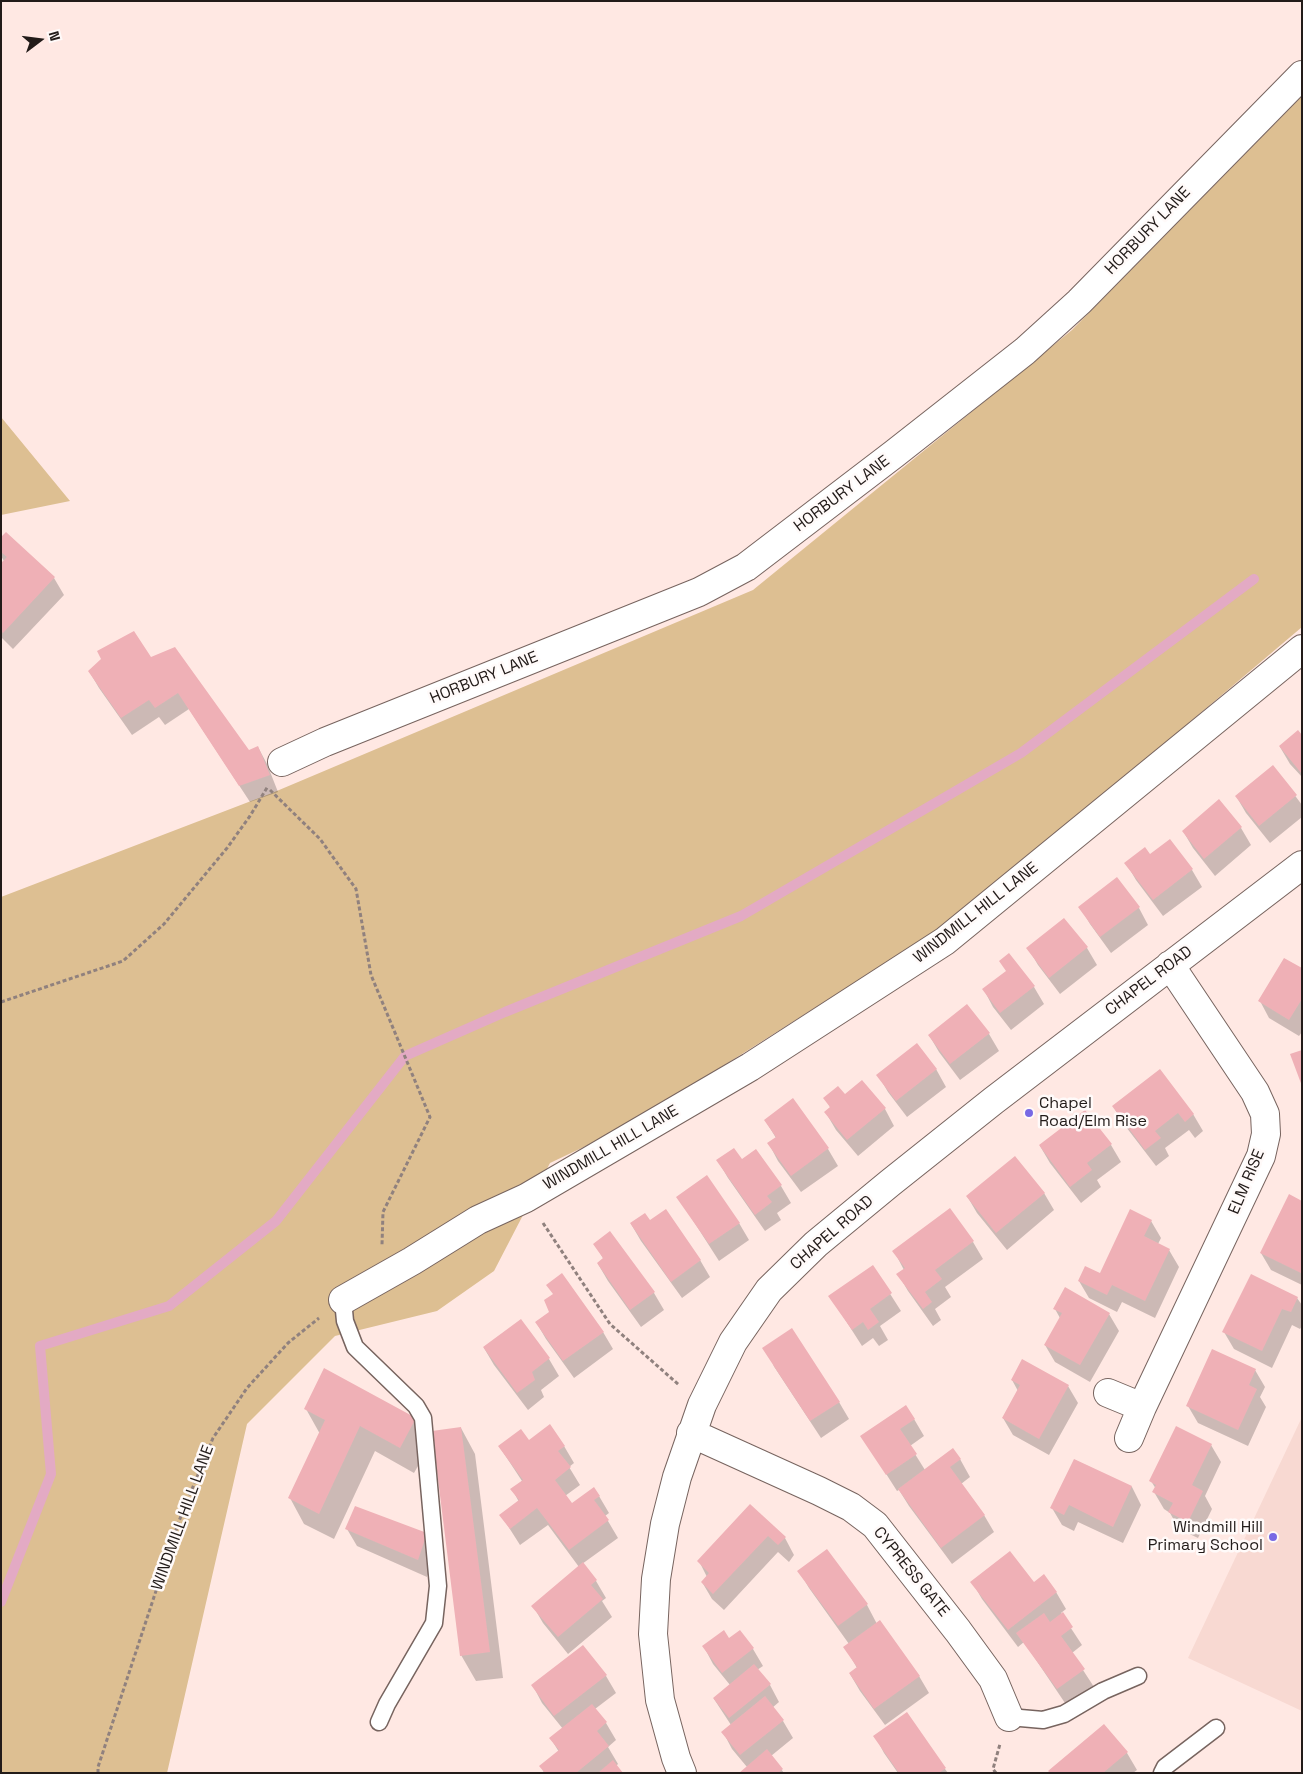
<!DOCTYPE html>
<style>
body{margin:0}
#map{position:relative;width:1303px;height:1774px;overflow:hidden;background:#ffe8e3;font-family:"Space Grotesk",sans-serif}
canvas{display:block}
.frame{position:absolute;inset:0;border:2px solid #221b19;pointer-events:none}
.north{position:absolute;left:15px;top:15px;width:50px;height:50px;-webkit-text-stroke:4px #fffaf9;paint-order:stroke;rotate:75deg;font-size:14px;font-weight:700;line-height:20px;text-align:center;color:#221b19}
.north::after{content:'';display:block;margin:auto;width:18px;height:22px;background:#221b19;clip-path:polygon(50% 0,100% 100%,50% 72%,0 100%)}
</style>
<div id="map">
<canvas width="1303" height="1774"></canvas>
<div class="frame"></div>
<div class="north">N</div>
</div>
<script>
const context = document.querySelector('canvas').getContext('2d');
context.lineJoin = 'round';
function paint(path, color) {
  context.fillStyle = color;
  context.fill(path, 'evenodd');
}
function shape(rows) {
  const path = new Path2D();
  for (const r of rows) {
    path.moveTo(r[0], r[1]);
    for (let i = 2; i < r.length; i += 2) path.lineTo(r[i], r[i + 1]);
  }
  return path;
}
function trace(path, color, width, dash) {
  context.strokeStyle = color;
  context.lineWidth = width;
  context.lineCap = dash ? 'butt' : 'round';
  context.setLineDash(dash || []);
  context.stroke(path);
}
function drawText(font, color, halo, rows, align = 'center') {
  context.font = font + ' "Space Grotesk",sans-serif';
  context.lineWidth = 5;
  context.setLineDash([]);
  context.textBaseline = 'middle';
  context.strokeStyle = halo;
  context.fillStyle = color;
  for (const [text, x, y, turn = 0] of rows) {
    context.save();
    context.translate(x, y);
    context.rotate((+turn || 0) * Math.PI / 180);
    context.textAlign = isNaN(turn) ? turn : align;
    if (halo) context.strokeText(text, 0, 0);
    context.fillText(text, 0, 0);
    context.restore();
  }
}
const built = shape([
 [1302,1417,1302,1711,1188,1658]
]);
const green = shape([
 [1302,96,1302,627,1105,794,938,930,628,1126,550,1163,494,1271,437,1311,335,1336,247,1424,167,1773,1,1773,1,897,272,793,753,590,1072,330],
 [1,417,70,501,1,515]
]);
const shadow = shape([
 [1,539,54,578,64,595,13,649,1,637,1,565,4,561,1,556],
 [151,659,248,752,258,747,267,764,278,792,250,802,189,709,165,725,159,717,132,735,99,688,89,671,102,660],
 [1302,736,1302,777,1290,764,1280,747],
 [1273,766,1302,805,1302,817,1270,843,1246,813,1236,796],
 [1219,801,1241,828,1251,845,1215,876,1193,848,1183,831],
 [1170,841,1192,870,1202,887,1163,916,1136,880,1126,863,1150,856],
 [1080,907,1139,908,1148,925,1111,953,1090,924],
 [1064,919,1087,948,1097,965,1060,994,1038,965,1028,948],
 [1009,954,1034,987,1044,1004,1011,1030,993,1007,984,990,1007,972],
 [1302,970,1302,1032,1299,1036,1269,1018,1260,1001],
 [989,1034,999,1051,960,1080,939,1052,929,1035],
 [917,1044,936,1069,946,1087,907,1117,888,1092,878,1075],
 [845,1096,885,1109,894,1126,858,1156,836,1130,826,1113,831,1109,825,1098],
 [1113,1106,1193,1114,1203,1131,1195,1138,1189,1130,1165,1148,1169,1156,1156,1166,1123,1123],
 [1085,1111,1111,1145,1121,1162,1097,1180,1101,1187,1081,1203,1050,1163,1040,1146],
 [765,1120,828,1149,838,1166,801,1192,778,1161,769,1144,776,1138],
 [718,1161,741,1161,781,1186,791,1203,777,1213,781,1220,765,1231,728,1178],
 [1044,1193,1054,1210,1007,1250,977,1213,967,1196],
 [678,1197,739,1223,749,1240,719,1261],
 [1302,1202,1302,1285,1271,1270,1261,1253],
 [650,1221,700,1260,710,1277,682,1298,641,1241,631,1224],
 [1151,1221,1161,1238,1158,1244,1169,1250,1179,1267,1155,1318,1122,1302,1117,1312,1089,1298,1079,1281,1100,1274],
 [609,1233,654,1293,664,1310,641,1327,608,1281,598,1264,604,1260,595,1244],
 [973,1242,983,1259,945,1287,951,1297,935,1309,941,1320,933,1326,908,1291,898,1274,904,1270,894,1251],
 [873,1267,901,1311,880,1326,888,1340,879,1346,873,1338,862,1346,830,1296],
 [1297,1298,1302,1305,1302,1326,1300,1329,1292,1325,1272,1368,1234,1349,1224,1332],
 [1055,1309,1109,1314,1119,1331,1090,1382,1055,1362,1045,1345,1060,1318],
 [521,1321,549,1359,559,1376,541,1390,544,1397,528,1410,494,1365,484,1348],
 [536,1322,603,1332,613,1349,574,1378,546,1339],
 [773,1365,839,1402,849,1419,821,1438],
 [1255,1370,1265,1387,1260,1397,1266,1407,1248,1446,1198,1423,1188,1406],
 [1012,1380,1068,1386,1078,1403,1049,1455,1013,1435,1003,1418,1018,1391],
 [306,1409,415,1419,430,1445,414,1473,375,1451,334,1539,304,1524,290,1498,320,1434],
 [914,1419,924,1436,910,1446,925,1470,960,1459,970,1477,961,1484,984,1515,994,1532,952,1564,909,1506,899,1490,897,1491,862,1436],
 [461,1428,475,1454,503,1678,476,1681,461,1655],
 [528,1441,564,1446,574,1463,569,1467,580,1485,565,1496,571,1505,599,1496,609,1513,605,1516,618,1538,582,1564,596,1581,606,1598,602,1601,612,1617,568,1654,543,1623,533,1606,579,1567,548,1525,520,1545,501,1515,519,1502,512,1489,522,1481,499,1446],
 [1211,1445,1221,1462,1205,1496,1212,1509,1198,1538,1179,1529,1170,1513,1164,1509,1154,1492,1156,1489,1151,1481],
 [1075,1460,1132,1487,1141,1505,1123,1543,1078,1522,1074,1531,1062,1525,1052,1508],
 [750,1506,785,1538,794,1555,789,1562,778,1552,724,1610,712,1599,702,1582,707,1577,699,1561],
 [347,1529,426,1534,436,1551,427,1577,357,1546],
 [799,1571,867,1605,877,1624,919,1676,929,1693,885,1725,860,1691,850,1674,857,1668,845,1647,849,1644,809,1588],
 [972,1582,1034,1584,1056,1592,1066,1609,1061,1613,1082,1645,1072,1653,1094,1687,1067,1706,1024,1642,1018,1647,982,1599],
 [740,1632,753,1649,763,1666,757,1670,770,1685,779,1702,772,1708,783,1721,793,1738,771,1756,784,1773,741,1773,747,1767,732,1749,723,1732,731,1725,714,1699,730,1685,713,1664,704,1647,729,1639],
 [583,1646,606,1676,616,1693,595,1709,606,1723,616,1740,608,1747,618,1764,616,1766,622,1773,544,1773,541,1766,559,1752,551,1739,563,1729,542,1703,533,1686],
 [906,1714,945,1769,948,1773,898,1773,884,1753,875,1736],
 [1104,1726,1127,1753,1137,1770,1133,1773,1051,1773]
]);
const stream = shape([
 [1,1602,51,1474,40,1346,169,1306,276,1221,405,1056,505,1012,741,916,1021,753,1254,579]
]);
const building = shape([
 [6,532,55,577,3,633,1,631,1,563,7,557,1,552,1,537],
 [134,631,151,657,175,647,249,750,258,746,270,775,239,786,178,693,155,708,149,700,121,718,88,671,101,659,97,651],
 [1298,730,1302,735,1302,774,1279,746],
 [1273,765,1297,795,1259,826,1235,796],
 [1219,799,1242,827,1204,859,1182,831],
 [1170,839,1193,869,1153,900,1124,863,1145,847,1150,854],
 [1117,877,1140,907,1100,937,1078,907],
 [1064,918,1088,947,1049,978,1026,948],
 [1009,953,1035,986,1000,1013,982,989,1006,971,999,961],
 [1284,958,1302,968,1302,999,1289,1020,1258,1001],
 [967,1004,990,1033,950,1064,928,1035],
 [917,1043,937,1069,896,1101,876,1075],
 [1302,1050,1302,1086,1290,1054],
 [1160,1069,1194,1114,1185,1122,1178,1113,1155,1131,1161,1138,1145,1150,1112,1106],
 [862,1080,886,1108,847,1140,824,1112,830,1107,823,1098,838,1086,845,1094],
 [793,1098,829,1148,791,1176,767,1143,776,1137,764,1120],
 [1085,1110,1112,1144,1087,1163,1092,1170,1070,1187,1039,1145],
 [734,1148,742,1159,756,1149,782,1185,767,1196,772,1202,755,1215,716,1160],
 [1015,1156,1045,1193,996,1233,966,1196],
 [707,1175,740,1223,709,1244,676,1197],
 [1289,1194,1302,1201,1301,1273,1260,1253],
 [950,1208,974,1241,935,1270,942,1279,925,1292,932,1302,923,1309,896,1274,905,1268,892,1251],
 [666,1209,701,1260,671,1282,630,1223,645,1213,650,1220],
 [1130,1209,1152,1220,1144,1236,1170,1249,1145,1301,1112,1285,1107,1295,1078,1281,1085,1266,1100,1273],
 [610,1231,655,1292,630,1310,597,1263,603,1258,593,1244],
 [873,1265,892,1293,870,1309,879,1322,868,1330,863,1322,852,1330,828,1296],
 [562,1273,604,1332,563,1361,535,1322,549,1312,544,1300,553,1294,546,1285],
 [1251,1274,1298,1297,1291,1312,1282,1309,1262,1351,1222,1332],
 [1065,1287,1110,1313,1080,1365,1044,1345,1062,1313,1053,1309],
 [521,1319,550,1358,532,1372,535,1380,517,1393,483,1347],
 [792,1328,840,1402,810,1421,762,1348],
 [1212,1349,1256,1369,1249,1385,1257,1389,1238,1430,1186,1406],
 [1022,1359,1069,1385,1039,1439,1002,1418,1020,1385,1011,1380],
 [324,1368,416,1418,400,1448,360,1426,319,1514,288,1498,325,1420,304,1409],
 [906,1405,915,1419,900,1429,917,1454,886,1475,860,1436],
 [550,1424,565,1446,558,1451,571,1467,555,1480,572,1503,594,1487,600,1496,594,1500,609,1520,569,1550,537,1508,510,1529,499,1515,519,1500,510,1489,523,1480,498,1446,521,1429,529,1440],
 [1176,1426,1212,1444,1192,1485,1203,1491,1188,1522,1168,1512,1173,1503,1152,1492,1156,1485,1149,1481],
 [461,1427,490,1652,460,1656,432,1431],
 [953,1448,961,1459,950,1467,985,1515,941,1548,898,1489],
 [1074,1459,1132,1486,1113,1527,1069,1505,1064,1515,1050,1508],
 [750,1504,786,1537,778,1545,768,1536,713,1594,701,1582,709,1573,697,1561],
 [355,1506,427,1533,418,1560,345,1529],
 [827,1549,868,1604,838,1626,797,1571],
 [1010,1551,1034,1582,1044,1574,1057,1592,1008,1630,970,1582],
 [583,1562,597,1580,591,1585,603,1599,558,1637,531,1606],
 [1063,1612,1073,1627,1061,1636,1085,1669,1057,1689,1016,1633,1044,1613,1050,1622],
 [880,1620,920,1676,874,1709,849,1673,857,1667,843,1647],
 [724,1630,729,1638,740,1630,754,1648,722,1673,702,1646],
 [583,1645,607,1675,554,1716,531,1685],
 [754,1664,771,1684,729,1718,713,1698],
 [765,1696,784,1720,740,1755,721,1732],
 [592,1704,607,1722,597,1731,609,1746,576,1773,545,1773,539,1766,559,1750,549,1738],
 [907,1712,946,1768,939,1773,899,1773,873,1736],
 [1104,1724,1128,1752,1103,1773,1050,1773,1048,1771],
 [767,1749,783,1769,778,1773,739,1773],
 [613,1760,623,1773,598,1773]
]);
const path = shape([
 [270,790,320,839,356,889,371,975,430,1117,383,1212,382,1245],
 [1,1002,123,961,164,924,227,848,250,816,268,786],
 [543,1223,610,1324,679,1385],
 [98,1773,98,1767,179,1521,213,1438,247,1388,288,1343,319,1318],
 [996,1773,993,1769,1000,1744]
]);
const lane = shape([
 [343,1300,345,1321,355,1347,416,1406,423,1418,438,1586,434,1623,387,1704,379,1722],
 [1009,1717,1043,1720,1064,1714,1103,1691,1138,1676],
 [1162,1773,1165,1767,1216,1728]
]);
const street = shape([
 [282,762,325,742,699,592,746,567,894,454,1025,351,1079,302,1302,75],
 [343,1300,412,1261,478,1220,526,1198,750,1067,945,941,1302,649],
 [1108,1393,1142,1407],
 [691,1433,819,1491,851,1507,875,1525,958,1631,993,1679,1009,1717],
 [1129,1438,1142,1407,1261,1156,1266,1134,1265,1114,1255,1092,1170,965],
 [682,1773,676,1758,660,1700,653,1634,656,1579,665,1524,677,1477,702,1405,733,1342,769,1290,816,1244,890,1183,993,1101,1302,865]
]);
const markers = [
 [1029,1113,5,"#7869e4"],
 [1273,1537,5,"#7869e4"]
];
const streetNames = [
 ["HORBURY LANE",1148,231,-46],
 ["HORBURY LANE",842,494,-37],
 ["HORBURY LANE",484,678,-22],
 ["WINDMILL HILL LANE",976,913,-38],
 ["CHAPEL ROAD",1149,981,-37],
 ["WINDMILL HILL LANE",611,1148,-30],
 ["ELM RISE",1247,1182,-67],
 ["CHAPEL ROAD",832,1233,-41],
 ["WINDMILL HILL LANE",183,1518,-70],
 ["CYPRESS GATE",911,1572,51]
];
const poiNames = [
 ["Chapel",1039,1104],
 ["Road/Elm Rise",1039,1122],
 ["Windmill Hill",1263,1528,"right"],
 ["Primary School",1263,1546,"right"]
];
paint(built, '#f8d9d2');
paint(green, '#ddbf92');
paint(shadow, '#0003');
trace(stream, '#e3aac4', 10);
paint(building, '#efb0b6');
trace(lane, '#77645f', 19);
trace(street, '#77645f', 30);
trace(path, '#90817e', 3, [4, 2.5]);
trace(lane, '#fff', 16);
trace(street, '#fff', 28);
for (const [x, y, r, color] of markers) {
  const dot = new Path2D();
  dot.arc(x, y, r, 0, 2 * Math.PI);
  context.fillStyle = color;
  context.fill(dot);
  trace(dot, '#fffaf9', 2);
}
drawText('16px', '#221b19', '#fffaf9', streetNames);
drawText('16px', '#221b19', '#fffaf9', poiNames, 'left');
</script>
